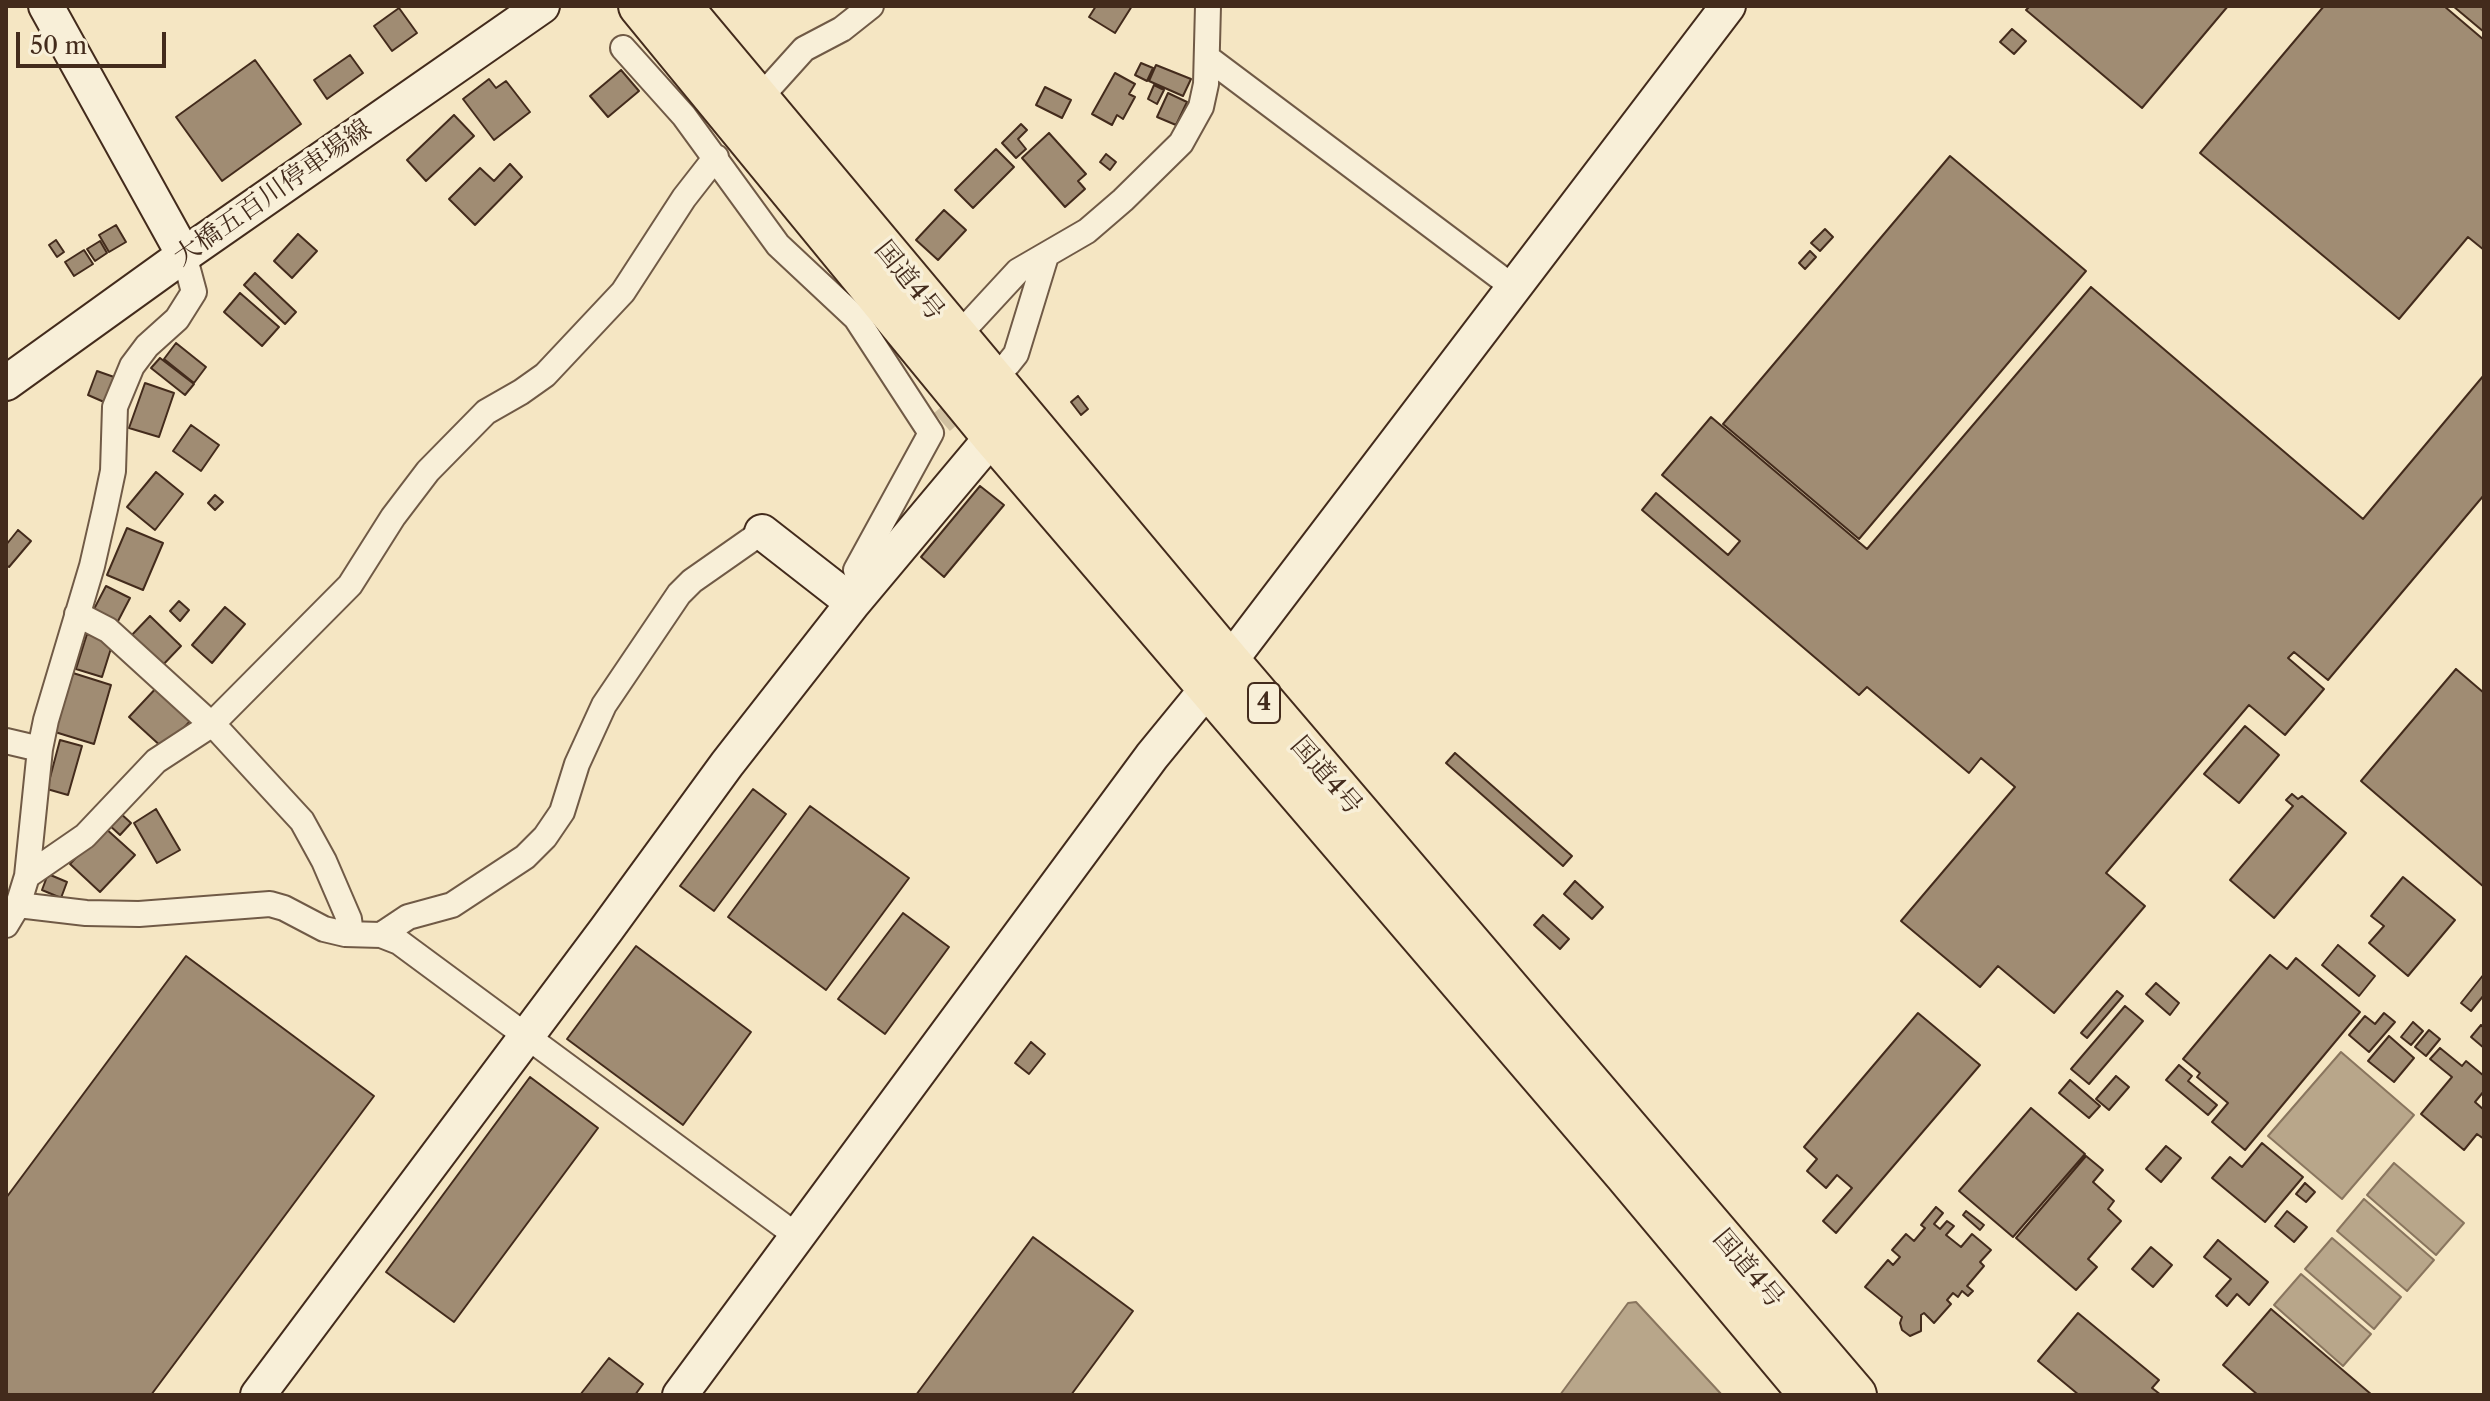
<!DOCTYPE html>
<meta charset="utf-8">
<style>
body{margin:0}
#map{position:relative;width:2490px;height:1401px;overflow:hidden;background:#f5e6c3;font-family:"Libre Caslon Text",serif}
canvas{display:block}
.frame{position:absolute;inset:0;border:8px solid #432b1c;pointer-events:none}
.scale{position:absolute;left:16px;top:32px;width:150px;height:36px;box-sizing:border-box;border:4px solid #432b1c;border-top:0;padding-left:10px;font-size:24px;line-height:28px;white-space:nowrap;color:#432b1c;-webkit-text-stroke:6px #f8efd8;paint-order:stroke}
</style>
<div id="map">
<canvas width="2490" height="1401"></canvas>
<div class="frame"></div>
<div class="scale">50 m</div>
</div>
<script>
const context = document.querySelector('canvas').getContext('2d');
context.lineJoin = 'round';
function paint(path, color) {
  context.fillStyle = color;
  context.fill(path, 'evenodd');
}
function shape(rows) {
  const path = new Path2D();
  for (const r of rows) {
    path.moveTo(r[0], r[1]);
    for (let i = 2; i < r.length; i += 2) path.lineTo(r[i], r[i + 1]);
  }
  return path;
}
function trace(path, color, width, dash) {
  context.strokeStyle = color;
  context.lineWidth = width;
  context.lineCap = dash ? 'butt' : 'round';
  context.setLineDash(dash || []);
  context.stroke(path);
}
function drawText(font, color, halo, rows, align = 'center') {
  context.font = font + ' "Libre Caslon Text","Noto Serif JP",serif';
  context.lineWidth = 7;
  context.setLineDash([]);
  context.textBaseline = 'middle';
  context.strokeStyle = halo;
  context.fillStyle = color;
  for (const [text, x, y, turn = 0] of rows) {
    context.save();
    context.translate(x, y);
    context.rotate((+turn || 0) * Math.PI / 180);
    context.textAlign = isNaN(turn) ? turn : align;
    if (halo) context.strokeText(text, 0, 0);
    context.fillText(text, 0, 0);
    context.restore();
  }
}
const water = shape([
 [2341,1052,2414,1115,2342,1199,2268,1136,2341,1052],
 [2394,1163,2464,1223,2436,1255,2367,1195,2394,1163],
 [2364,1199,2434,1260,2407,1291,2337,1231,2364,1199],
 [2332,1238,2401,1297,2374,1329,2305,1269,2332,1238],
 [2301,1274,2371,1334,2343,1366,2274,1305,2301,1274],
 [1636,1302,1722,1395,1560,1395,1628,1303,1636,1302]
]);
const building = shape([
 [1096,6,1132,6,1115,33,1089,17,1096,6],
 [2030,6,2228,6,2142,108,2026,10,2030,6],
 [2324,6,2444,6,2484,40,2484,250,2468,237,2399,319,2200,153,2324,6],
 [2453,6,2484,6,2484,32,2453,6],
 [399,8,417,33,392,51,374,26,399,8],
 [2012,29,2026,41,2014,54,2000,42,2012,29],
 [350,55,363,73,327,99,314,80,350,55],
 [255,60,301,124,222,181,176,117,255,60],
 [1141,63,1153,68,1147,81,1135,75,1141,63],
 [1156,65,1191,79,1183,96,1149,81,1156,65],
 [621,70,639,91,608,117,590,96,621,70],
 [1115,73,1135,84,1129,94,1135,97,1123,119,1117,115,1112,125,1092,114,1115,73],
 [489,79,496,88,506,81,530,112,494,140,463,99,489,79],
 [1154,85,1164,90,1157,104,1148,99,1154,85],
 [1045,87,1071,100,1062,118,1036,105,1045,87],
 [1168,93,1187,102,1176,125,1157,117,1168,93],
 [454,115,474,136,426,181,407,160,454,115],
 [1021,124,1027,130,1018,139,1026,149,1016,158,1002,143,1021,124],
 [1049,133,1086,174,1078,181,1085,189,1065,207,1022,158,1049,133],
 [996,149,1014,167,973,208,955,190,996,149],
 [1106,154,1116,162,1110,170,1100,162,1106,154],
 [1950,156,2086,271,1859,539,1723,424,1950,156],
 [510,164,522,177,475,225,449,199,480,168,494,181,510,164],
 [944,210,966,230,938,260,916,240,944,210],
 [116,225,126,242,109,252,99,235,116,225],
 [1825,229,1833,237,1820,251,1811,243,1825,229],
 [298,234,317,251,292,278,274,261,298,234],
 [56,240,64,252,57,257,49,245,56,240],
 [100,241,107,253,95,261,87,249,100,241],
 [84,250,93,264,74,276,65,262,84,250],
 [1810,251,1816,257,1805,269,1799,263,1810,251],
 [255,273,296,312,285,324,244,285,255,273],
 [2091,287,2363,519,2484,375,2484,495,2328,680,2294,652,2288,658,2324,689,2285,735,2249,705,2106,873,2145,906,2054,1013,1998,966,1980,987,1901,921,2015,787,1981,758,1969,773,1867,687,1859,695,1642,510,1656,493,1728,555,1740,541,1662,475,1711,417,1867,549,2091,287],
 [240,293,279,327,262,346,224,312,240,293],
 [176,343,206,367,194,383,164,359,176,343],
 [160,358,194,384,185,395,151,368,160,358],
 [97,371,114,377,104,402,88,395,97,371],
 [145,383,174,393,159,437,129,428,145,383],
 [1078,396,1088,409,1081,415,1071,402,1078,396],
 [191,425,219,445,201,471,173,451,191,425],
 [156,472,183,494,155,530,127,507,156,472],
 [980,486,1004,505,944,577,921,557,980,486],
 [215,495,223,502,215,510,208,503,215,495],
 [127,528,163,543,143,590,107,575,127,528],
 [18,530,31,541,9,567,6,565,6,545,18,530],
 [106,586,130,598,117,623,93,611,106,586],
 [179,601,189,610,180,621,170,611,179,601],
 [225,607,245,624,212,663,192,645,225,607],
 [150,616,181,646,160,668,129,638,150,616],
 [87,634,113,642,102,677,76,669,87,634],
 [2456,669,2484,693,2484,887,2361,781,2456,669],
 [73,673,111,685,94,744,55,732,73,673],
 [159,685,194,717,164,749,129,717,159,685],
 [2245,726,2279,755,2239,803,2204,774,2245,726],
 [60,740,82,746,68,795,47,789,60,740],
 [1455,753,1572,856,1563,866,1446,763,1455,753],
 [753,789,786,814,714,911,680,886,753,789],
 [2292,794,2298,799,2302,796,2346,833,2274,918,2230,880,2293,806,2286,800,2292,794],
 [810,806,909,878,826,990,728,917,810,806],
 [156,809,180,850,157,863,134,823,156,809],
 [119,812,131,823,120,835,108,824,119,812],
 [104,827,135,855,100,892,70,864,104,827],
 [48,874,67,882,61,898,42,890,48,874],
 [2403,877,2455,920,2408,976,2369,943,2384,926,2371,916,2403,877],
 [1575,881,1603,907,1592,919,1564,894,1575,881],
 [903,913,949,947,885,1034,838,999,903,913],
 [1543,915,1569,939,1560,949,1534,925,1543,915],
 [2338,945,2375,976,2359,996,2322,965,2338,945],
 [636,946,751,1032,683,1125,567,1039,636,946],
 [2270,955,2287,969,2296,958,2360,1012,2245,1150,2212,1122,2228,1103,2197,1077,2200,1073,2183,1059,2270,955],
 [186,956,374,1096,151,1395,6,1395,6,1198,186,956],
 [2484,974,2484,995,2471,1011,2461,1003,2484,974],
 [2156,983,2179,1003,2170,1015,2146,994,2156,983],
 [2117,991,2123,996,2087,1038,2081,1033,2117,991],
 [2125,1006,2143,1021,2089,1084,2071,1069,2125,1006],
 [1918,1013,1980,1065,1836,1233,1823,1221,1852,1188,1837,1175,1826,1188,1807,1171,1817,1159,1804,1147,1918,1013],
 [2384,1013,2395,1022,2369,1052,2349,1035,2365,1016,2375,1024,2384,1013],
 [2413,1022,2423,1031,2411,1045,2401,1037,2413,1022],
 [2481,1025,2484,1028,2484,1048,2471,1037,2481,1025],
 [2429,1030,2440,1039,2426,1056,2415,1047,2429,1030],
 [2389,1036,2414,1058,2394,1082,2368,1061,2389,1036],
 [1031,1042,1045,1054,1029,1074,1015,1063,1031,1042],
 [2440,1048,2462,1066,2466,1061,2484,1076,2484,1091,2475,1102,2484,1110,2484,1139,2477,1134,2464,1150,2421,1114,2452,1077,2430,1059,2440,1048],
 [2179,1065,2192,1076,2188,1081,2217,1105,2208,1115,2166,1080,2179,1065],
 [2116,1076,2129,1087,2109,1110,2096,1099,2116,1076],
 [530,1077,598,1128,454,1322,386,1272,530,1077],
 [2070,1080,2100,1106,2089,1118,2059,1093,2070,1080],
 [2031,1108,2085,1154,2013,1237,1959,1191,2031,1108],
 [2262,1143,2303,1177,2265,1222,2212,1178,2230,1157,2242,1167,2262,1143],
 [2166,1146,2181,1158,2161,1182,2146,1169,2166,1146],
 [2086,1156,2103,1170,2093,1182,2114,1201,2108,1209,2121,1221,2088,1259,2097,1267,2076,1290,2016,1238,2086,1156],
 [2305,1183,2315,1192,2306,1202,2296,1194,2305,1183],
 [1936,1207,1943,1213,1934,1224,1940,1229,1947,1221,1954,1226,1946,1235,1961,1247,1972,1234,1991,1250,1980,1262,1984,1266,1967,1286,1973,1291,1968,1296,1962,1291,1958,1297,1953,1293,1947,1300,1951,1304,1934,1323,1924,1313,1921,1315,1921,1331,1910,1336,1902,1330,1900,1323,1902,1317,1865,1287,1888,1260,1893,1265,1900,1257,1892,1250,1906,1234,1914,1241,1925,1228,1921,1225,1936,1207],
 [1966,1211,1984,1225,1980,1230,1963,1215,1966,1211],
 [2287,1211,2307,1227,2294,1242,2275,1226,2287,1211],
 [1033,1237,1133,1311,1071,1395,916,1395,1033,1237],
 [2218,1240,2268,1282,2249,1305,2237,1294,2227,1306,2216,1296,2231,1279,2204,1257,2218,1240],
 [2151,1247,2172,1265,2153,1287,2132,1269,2151,1247],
 [2271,1309,2372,1395,2258,1395,2223,1365,2271,1309],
 [2078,1313,2159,1380,2152,1388,2161,1395,2079,1395,2038,1361,2078,1313],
 [609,1358,643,1384,635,1395,580,1395,609,1358]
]);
const streetTunnel = shape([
 [942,422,973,395]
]);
const street = shape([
 [623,48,684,116,778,245,856,318,931,433,856,570,862,591],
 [1208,58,1513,287],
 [758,100,804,49,842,29,871,6],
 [956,338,1018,271,1087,231,1123,200,1181,143,1201,107,1206,84,1208,6],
 [1008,364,1016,354,1046,256],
 [77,614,108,630,221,733,302,821,324,861,349,919,351,934],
 [6,741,40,749],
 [27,876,85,836,156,761,211,725,350,585,393,517,428,471,486,412,521,392,545,375,623,292,684,198,716,157],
 [18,905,86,913,139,914,270,904,284,908,324,929,345,934,381,935,399,942,797,1236],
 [6,925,18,905,27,876,40,749,46,720,92,566,105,509,113,471,115,407,132,366,147,346,177,319,194,292,184,255],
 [381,935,408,917,452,905,525,857,545,837,562,812,577,764,604,705,679,594,692,581,762,532]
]);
const secondary = shape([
 [46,6,184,255],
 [6,383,184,255,542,6],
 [762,532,853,603],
 [258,1395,606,930,727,764,853,603,993,436],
 [680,1395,1152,756,1229,662,1728,6]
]);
const highway = shape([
 [640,6,993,436,1625,1173,1811,1395],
 [680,6,1229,662,1855,1395]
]);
const shields = [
 [1264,703,32]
];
const shieldNames = [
 ["4",1264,703]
];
const streetNames = [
 ["大橋五百川停車場線",273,193,-35],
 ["国道4号",909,281,51],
 ["国道4号",1326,776,49],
 ["国道4号",1748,1269,50]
];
paint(water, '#b8a68a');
trace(water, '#89755e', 2);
paint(building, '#a08c73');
trace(building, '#432b1c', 2);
trace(streetTunnel, '#d1c1a2', 24, [24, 12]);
trace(street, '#705a46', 28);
trace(secondary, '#432b1c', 38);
trace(highway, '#432b1c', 46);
trace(street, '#f8efd8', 24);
trace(secondary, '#f8efd8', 34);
trace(highway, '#f5e6c3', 42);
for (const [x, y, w] of shields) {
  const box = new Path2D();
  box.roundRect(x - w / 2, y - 20, w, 40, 6);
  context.fillStyle = '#f8efd8';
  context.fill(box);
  trace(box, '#432b1c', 2);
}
drawText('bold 24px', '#432b1c', null, shieldNames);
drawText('26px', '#432b1c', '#f8efd8', streetNames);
</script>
